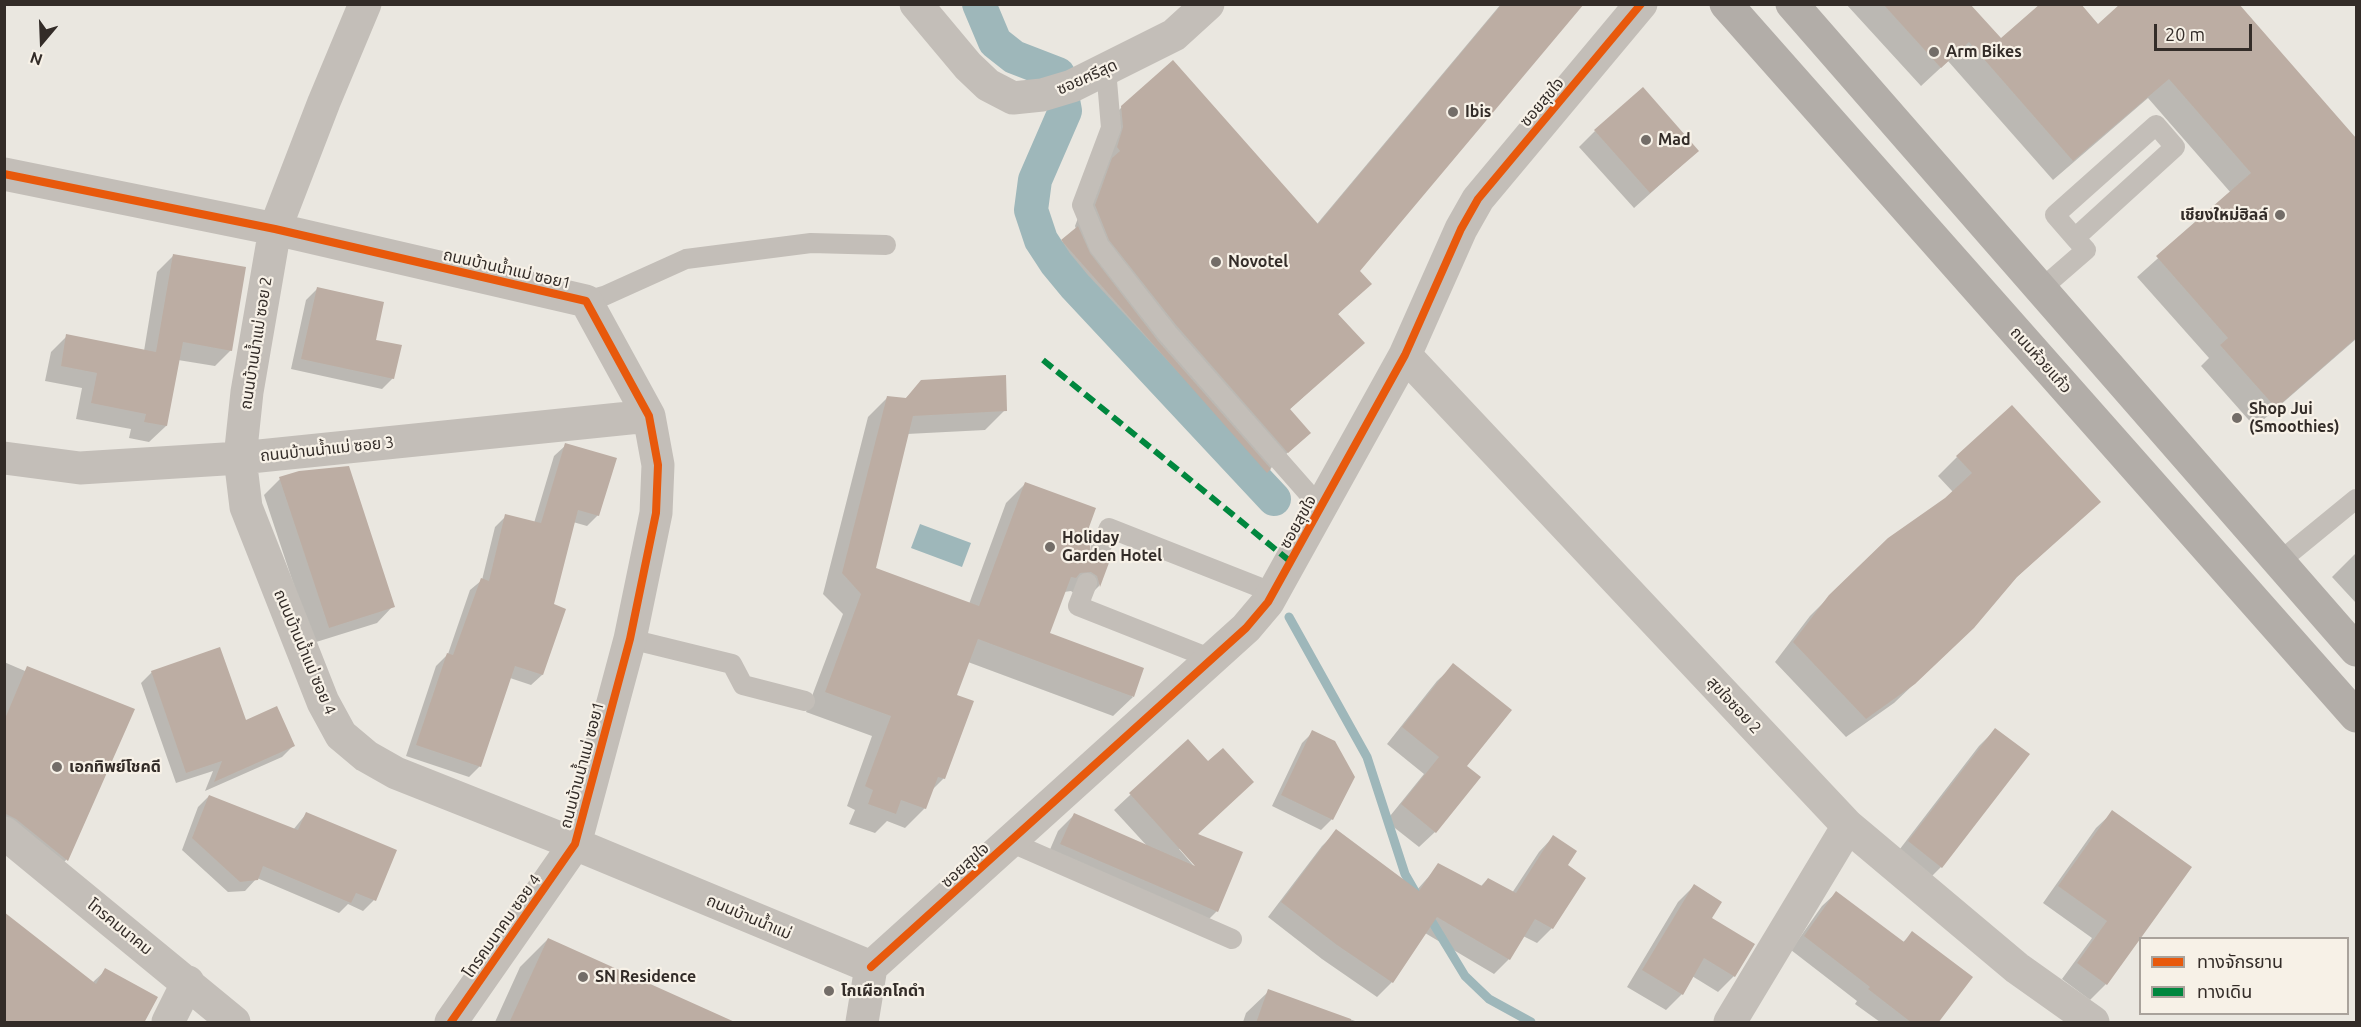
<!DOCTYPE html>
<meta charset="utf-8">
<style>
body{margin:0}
#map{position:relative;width:2361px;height:1027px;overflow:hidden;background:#eae7e0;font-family:Ubuntu,"Noto Sans Thai",sans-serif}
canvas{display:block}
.frame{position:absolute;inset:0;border:6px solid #332c28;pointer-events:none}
.legend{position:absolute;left:2139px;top:937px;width:210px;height:78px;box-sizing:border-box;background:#f7f1e7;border:2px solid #a9a29b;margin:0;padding:8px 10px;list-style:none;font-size:18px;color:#332c28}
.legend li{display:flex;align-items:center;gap:12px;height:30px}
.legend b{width:30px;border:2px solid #a9a29b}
.north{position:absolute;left:12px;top:12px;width:60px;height:60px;-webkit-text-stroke:4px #f7f1e7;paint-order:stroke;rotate:199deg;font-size:16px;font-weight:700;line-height:24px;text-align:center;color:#332c28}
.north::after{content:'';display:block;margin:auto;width:21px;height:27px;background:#332c28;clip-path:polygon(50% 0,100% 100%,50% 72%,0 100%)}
.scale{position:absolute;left:2154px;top:24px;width:98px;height:27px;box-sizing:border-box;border:3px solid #332c28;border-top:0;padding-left:8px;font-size:18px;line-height:21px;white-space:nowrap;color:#332c28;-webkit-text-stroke:4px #f7f1e7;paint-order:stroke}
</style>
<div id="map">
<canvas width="2361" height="1027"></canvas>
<div class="frame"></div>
<ul class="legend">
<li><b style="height:8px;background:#e8590c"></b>ทางจักรยาน</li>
<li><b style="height:8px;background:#00873e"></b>ทางเดิน</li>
</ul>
<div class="north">N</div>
<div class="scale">20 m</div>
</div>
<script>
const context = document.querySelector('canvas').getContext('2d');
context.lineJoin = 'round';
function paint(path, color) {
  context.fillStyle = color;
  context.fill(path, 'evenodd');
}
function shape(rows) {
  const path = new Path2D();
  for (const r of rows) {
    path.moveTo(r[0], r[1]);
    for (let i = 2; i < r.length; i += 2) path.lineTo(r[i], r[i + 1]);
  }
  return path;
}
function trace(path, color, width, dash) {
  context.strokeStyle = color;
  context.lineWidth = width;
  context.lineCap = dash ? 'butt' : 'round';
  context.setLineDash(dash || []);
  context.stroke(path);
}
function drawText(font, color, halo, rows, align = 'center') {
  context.font = font + ' Ubuntu,"Noto Sans Thai",sans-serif';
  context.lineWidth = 4.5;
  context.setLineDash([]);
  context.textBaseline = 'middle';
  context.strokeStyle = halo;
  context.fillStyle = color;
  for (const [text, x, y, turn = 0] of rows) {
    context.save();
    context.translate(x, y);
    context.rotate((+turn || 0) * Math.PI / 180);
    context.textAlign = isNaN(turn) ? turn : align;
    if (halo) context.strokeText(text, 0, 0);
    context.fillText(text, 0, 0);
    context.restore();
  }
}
const water = shape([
 [920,524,971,543,962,567,911,548]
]);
const shadow = shape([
 [1501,4,1582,4,1358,271,1370,284,1337,315,1362,343,1289,410,1309,433,1245,492,1041,262,1076,229,1075,226,1092,181,1101,128,1122,107,1317,224],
 [1846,4,1968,4,2001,40,2237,4,2356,141,2356,339,2255,427,2201,366,2209,358,2137,277,2231,193,2148,98,2053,180,1948,61,1921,86],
 [1595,131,1681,166,1634,208,1579,147],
 [173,256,231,350,215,366,178,360,166,426,149,442,129,438,131,429,76,419,82,388,45,381,51,352,67,336,144,351,157,272],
 [317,289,374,341,393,378,382,389,291,369,306,300],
 [922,382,1005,410,985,430,907,434,874,569,969,604,1006,503,1026,483,1082,542,1090,555,1096,560,1103,560,1110,556,1099,586,1080,605,1077,596,1071,591,1064,592,1048,634,1133,697,1113,716,968,662,955,696,944,778,931,791,925,808,905,828,887,821,875,833,849,824,855,810,847,806,872,736,806,712,843,614,823,594,868,417,888,397,905,399],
 [566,445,598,515,587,526,573,522,553,605,564,609,542,675,531,685,510,678,480,766,469,777,406,756,436,666,448,654,470,590,482,580,495,527,506,516,534,523,554,456],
 [1957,457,2099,502,2008,585,1953,647,1894,703,1846,737,1775,662,1810,616,1830,596,1953,492,1938,476],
 [280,479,393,606,377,623,313,643,264,495],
 [2356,553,2356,603,2332,577],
 [4,662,25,671,28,668,133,710,66,860,49,878,4,842],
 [1453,666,1465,766,1435,832,1419,847,1386,821,1424,774,1387,744,1437,681],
 [152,672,245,722,293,746,282,757,205,791,213,771,176,783,141,683],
 [1995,730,1941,867,1925,883,1893,858,1979,746],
 [1313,732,1332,819,1321,830,1272,806,1302,743],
 [1188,741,1196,834,1217,911,1201,927,1045,861,1058,831,1074,815,1148,847,1114,810],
 [1179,849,1183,849,1202,870,1199,872],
 [209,796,293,830,306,814,374,900,363,911,348,904,339,913,257,878,245,891,228,892,182,850,198,807],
 [2113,812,2106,984,2090,1000,2062,979,2092,938,2043,903,2096,828],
 [1337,831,1416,891,1439,865,1480,887,1488,879,1512,893,1539,852,1553,837,1566,865,1552,928,1537,943,1523,936,1509,959,1494,974,1425,933,1392,982,1377,997,1322,959,1268,917,1322,846],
 [1694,886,1734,976,1718,992,1692,976,1682,994,1666,1010,1627,987,1678,902],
 [1836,893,1902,943,1913,933,1936,1022,1880,1022,1855,1004,1857,1001,1791,950,1822,906],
 [548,939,718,1022,495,1022,520,967],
 [106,970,142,1022,92,983],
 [1269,991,1358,1022,1243,1022,1246,1013]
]);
const stream = shape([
 [1289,617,1367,757,1405,874,1417,895],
 [1428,915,1465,976,1489,999,1531,1022]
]);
const canal = shape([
 [979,4,995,42,1014,57,1058,74,1065,111,1035,180,1031,210,1041,240,1056,263,1075,286,1274,499]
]);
const building = shape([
 [1502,4,1584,4,1360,271,1372,284,1338,314,1365,343,1290,409,1311,433,1288,453,1176,325,1109,240,1095,205,1112,158,1120,151,1117,147,1123,127,1121,106,1173,60,1318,224],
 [1883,4,1970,4,2001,38,2040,4,2081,4,2098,24,2120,4,2239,4,2356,138,2356,338,2276,408,2220,345,2228,338,2156,256,2251,173,2169,79,2073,161,1969,42,1941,68],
 [1643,87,1699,151,1650,193,1594,130],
 [1078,226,1090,253,1158,341,1271,469,1267,473,1061,240],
 [173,254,246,267,232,351,183,342,167,426,144,422,146,414,91,403,97,373,61,366,66,334,156,352],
 [317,287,384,302,376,340,402,345,394,379,301,359],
 [1006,375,1007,411,913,416,876,568,979,606,1025,482,1096,508,1084,541,1090,544,1091,554,1097,558,1103,559,1113,552,1100,587,1097,576,1091,572,1080,573,1076,578,1071,577,1050,633,1144,668,1134,697,978,639,957,695,974,701,945,779,938,777,926,809,901,800,896,814,868,804,873,790,865,786,891,716,825,692,861,594,842,573,887,396,906,398,921,380],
 [2012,405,2101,502,2017,577,1974,628,1915,684,1866,719,1793,642,1829,595,1888,538,1945,498,1972,473,1956,456],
 [565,443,617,458,599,516,578,510,554,604,566,609,543,675,515,666,481,767,416,745,447,653,453,655,481,578,489,581,505,514,541,523],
 [349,466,395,607,329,628,279,477,299,471],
 [220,647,246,720,277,706,295,746,214,782,222,761,186,773,151,671],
 [1453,663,1512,710,1467,766,1481,777,1436,833,1401,804,1439,757,1402,727],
 [27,666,135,709,68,861,16,819,4,813,4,721],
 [1995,728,2030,754,1942,868,1908,841],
 [1312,730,1335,741,1355,777,1333,820,1281,795],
 [1188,739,1208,761,1223,748,1254,782,1198,834,1243,852,1218,912,1060,844,1074,813,1195,866,1129,793],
 [209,795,298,830,306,812,397,850,376,901,356,893,351,903,263,866,258,880,240,882,192,838],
 [2112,810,2192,867,2107,985,2077,963,2107,921,2058,886],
 [1336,829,1419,891,1438,863,1482,886,1488,878,1516,893,1553,835,1577,851,1568,865,1586,878,1553,929,1535,919,1510,960,1437,917,1393,983,1337,945,1281,902],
 [1694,884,1722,902,1712,918,1755,944,1735,977,1704,958,1683,995,1642,970],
 [1836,891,1904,942,1912,931,1973,977,1938,1023,1912,1023,1868,989,1870,987,1804,936],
 [4,912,96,984,105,968,158,997,144,1023,4,1023],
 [548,938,737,1023,509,1023],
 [1268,989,1351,1019,1351,1023,1256,1023]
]);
const lane = shape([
 [1106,69,1111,128,1082,205,1099,246,1167,333,1321,508],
 [2041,289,2086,250,2075,238,2055,215,2156,125,2175,147,2075,238],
 [586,301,604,296,686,259,811,243,886,245],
 [1101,547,1109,528,1274,593],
 [2279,562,2356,499],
 [1087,583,1078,606,1212,659],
 [630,639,732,664,743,685,805,701],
 [1010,842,1232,939]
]);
const street = shape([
 [365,4,324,102,275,229,247,392,240,458,246,507,323,702,341,735,366,756,396,773,575,844,871,967],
 [916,4,968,66,988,85,1013,98,1042,95,1072,86,1174,35,1208,4],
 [4,174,275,229,586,301,649,416,658,465,656,513,630,639,575,844,451,1022],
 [1405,355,1848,826,2017,968,2093,1022],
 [4,458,80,468,240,458,649,416],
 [4,833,234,1022],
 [871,967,1246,628,1268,602,1405,355,1461,229,1478,199,1641,4],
 [168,1022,188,982],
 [862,1022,871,967],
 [1730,1022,1848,826]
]);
const primary = shape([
 [1726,4,2356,716],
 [1792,4,2356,650]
]);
const quiet = shape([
 [1043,360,1291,562]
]);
const cycleway = shape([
 [4,174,275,229,586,301,649,416,658,465,656,513,630,639,575,844,451,1022],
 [871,967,1246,628,1268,602,1405,355,1461,229,1478,199,1641,4]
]);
const markers = [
 [1934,52,6,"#736d68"],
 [1453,112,6,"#736d68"],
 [1646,140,6,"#736d68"],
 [2280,215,6,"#736d68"],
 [1216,262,6,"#736d68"],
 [2237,418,6,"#736d68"],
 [1050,547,6,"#736d68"],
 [57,767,6,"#736d68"],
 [583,977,6,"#736d68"],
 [829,991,6,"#736d68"]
];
const poiNames = [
 ["Arm Bikes",1946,52],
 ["Ibis",1465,112],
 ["Mad",1658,140],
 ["เชียงใหม่ฮิลล์",2268,215,"right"],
 ["Novotel",1228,262],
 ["Shop Jui",2249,409],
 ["(Smoothies)",2249,427],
 ["Holiday",1062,538],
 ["Garden Hotel",1062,556],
 ["เอกทิพย์โชคดี",69,767],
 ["SN Residence",595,977],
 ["โกเผือกโกดำ",841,991]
];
const streetNames = [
 ["ซอยศรีสุด",1087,77,-24],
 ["ซอยสุขใจ",1542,102,-50],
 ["ถนนบ้านน้ำแม่ ซอย1",507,269,13],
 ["ถนนบ้านน้ำแม่ ซอย 2",256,343,-81],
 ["ถนนห้วยแก้ว",2041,360,48],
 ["ถนนบ้านน้ำแม่ ซอย 3",327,449,-6],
 ["ซอยสุขใจ",1298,522,-61],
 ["ถนนบ้านน้ำแม่ ซอย 4",305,652,67],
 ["สุขใจซอย 2",1734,705,47],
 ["ถนนบ้านน้ำแม่ ซอย1",582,765,-75],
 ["ซอยสุขใจ",965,865,-42],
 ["ถนนบ้านน้ำแม่",749,917,23],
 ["โทรคมนาคม ซอย 4",502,926,-55],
 ["โทรคมนาคม",120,927,39]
];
paint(water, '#9eb7ba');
paint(shadow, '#0003');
trace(stream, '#9eb7ba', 9);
trace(canal, '#9eb7ba', 34);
paint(building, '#bcada3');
trace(lane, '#c3beb8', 20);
trace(street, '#c3beb8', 33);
trace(primary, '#b2ada8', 33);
trace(quiet, '#00873e', 6, [12, 6]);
trace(cycleway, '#e8590c', 8);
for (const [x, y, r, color] of markers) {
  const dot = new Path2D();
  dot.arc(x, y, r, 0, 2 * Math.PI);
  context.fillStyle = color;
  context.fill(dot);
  trace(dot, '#f7f1e7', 2);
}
drawText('bold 16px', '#332c28', '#f7f1e7', poiNames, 'left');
drawText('16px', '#332c28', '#f7f1e7', streetNames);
</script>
